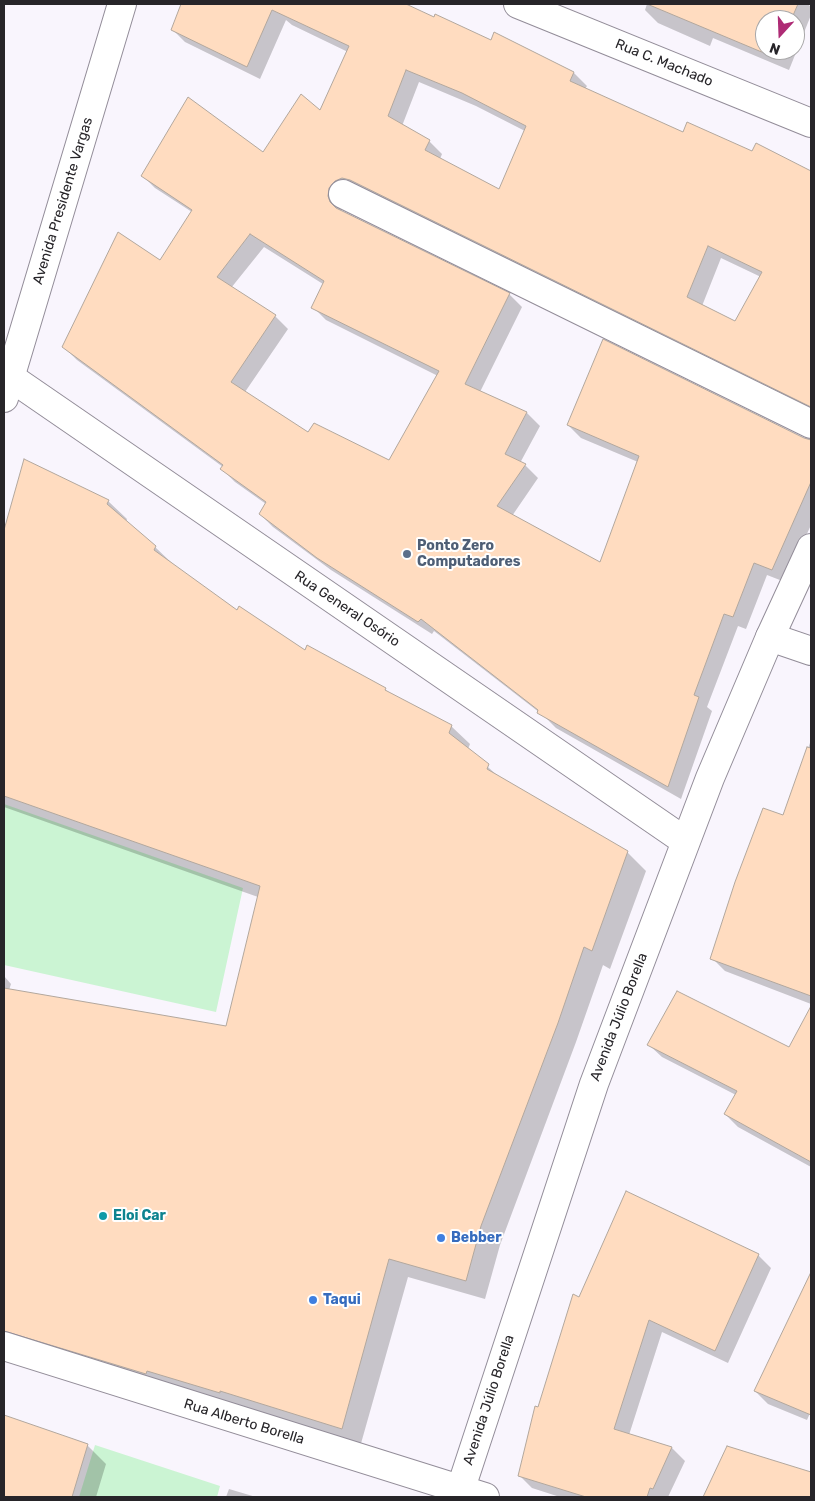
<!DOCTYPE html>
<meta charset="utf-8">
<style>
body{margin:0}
#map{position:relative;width:815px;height:1501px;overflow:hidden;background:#f9f5fd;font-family:Rubik,sans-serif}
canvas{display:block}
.frame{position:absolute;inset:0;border:5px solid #272529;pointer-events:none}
.north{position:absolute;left:755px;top:10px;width:50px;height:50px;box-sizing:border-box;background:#fff;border:1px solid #a9a8a9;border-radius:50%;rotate:200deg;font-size:14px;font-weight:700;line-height:20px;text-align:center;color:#272529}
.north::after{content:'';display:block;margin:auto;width:18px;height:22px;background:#ae2b75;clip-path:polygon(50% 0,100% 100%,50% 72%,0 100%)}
</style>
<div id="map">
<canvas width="815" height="1501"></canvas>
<div class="frame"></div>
<div class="north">N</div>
</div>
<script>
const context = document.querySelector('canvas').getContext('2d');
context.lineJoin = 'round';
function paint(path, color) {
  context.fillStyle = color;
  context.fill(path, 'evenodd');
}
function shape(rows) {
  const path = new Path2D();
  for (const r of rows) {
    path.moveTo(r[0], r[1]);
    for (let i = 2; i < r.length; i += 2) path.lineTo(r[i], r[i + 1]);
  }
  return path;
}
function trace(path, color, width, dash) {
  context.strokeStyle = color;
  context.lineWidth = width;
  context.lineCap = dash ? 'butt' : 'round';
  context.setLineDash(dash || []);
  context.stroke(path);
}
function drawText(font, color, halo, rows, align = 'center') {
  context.font = font + ' Rubik,sans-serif';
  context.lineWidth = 4;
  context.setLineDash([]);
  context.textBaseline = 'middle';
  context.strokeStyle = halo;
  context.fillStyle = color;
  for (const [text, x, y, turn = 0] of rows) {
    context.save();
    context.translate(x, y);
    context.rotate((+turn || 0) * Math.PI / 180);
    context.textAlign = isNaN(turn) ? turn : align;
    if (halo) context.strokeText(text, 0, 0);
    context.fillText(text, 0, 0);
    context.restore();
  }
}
const green = shape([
 [4,804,243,888,216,1012,4,965],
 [95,1445,220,1486,217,1497,79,1497]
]);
const shadow = shape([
 [182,4,403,4,435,19,574,73,587,86,585,89,684,133,753,152,756,145,811,172,811,412,342,200,341,212,509,294,522,307,480,392,527,413,540,426,520,463,525,465,538,478,512,516,601,564,638,462,581,438,568,425,811,441,811,525,785,582,767,575,746,629,738,626,707,707,712,711,681,799,556,728,544,716,434,631,432,634,331,570,273,527,260,514,266,504,235,482,222,469,223,467,77,360,64,347,160,262,192,212,155,188,142,175,263,154,320,112,348,52,292,25,286,20,260,79,185,42,172,29],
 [419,82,476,106,525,131,500,191,440,159,442,154,429,141,402,126],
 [264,247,323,284,313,307,326,320,438,376,389,461,309,433,245,392,288,329,275,316,231,288],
 [721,258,761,277,736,323,702,306],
 [647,4,808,4,811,7,811,15,789,70,713,38,710,46,658,23,645,10],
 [765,20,795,20,795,50,765,50],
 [25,461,108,501,127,519,126,522,155,547,175,566,238,612,306,652,385,689,390,694,451,726,470,744,468,749,500,778,627,852,646,871,610,969,603,965,576,1042,500,1245,485,1299,408,1277,360,1447,4,1342,4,976,11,984,9,990,227,1027,258,897,4,807,4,534],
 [811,740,811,1004,725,971,712,958,784,817],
 [811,1009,811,1167,738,1127,725,1114,736,1095,662,1057,649,1045,790,1048],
 [758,1255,771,1268,728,1363,662,1332,629,1435,672,1448,685,1461,668,1497,560,1497,532,1488,519,1475,539,1408,580,1298],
 [801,1296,811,1301,811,1411,807,1420,768,1404,755,1391],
 [4,1416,87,1445,106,1464,96,1497,4,1497],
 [728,1447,811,1477,811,1497,704,1497],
 [229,1489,256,1497,226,1497]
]);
const building = shape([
 [181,4,406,4,434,17,435,14,491,40,494,32,574,72,570,81,683,132,687,122,752,151,756,143,811,171,811,407,350,180,342,178,335,181,329,188,328,196,330,202,336,208,510,293,465,384,527,412,505,454,526,464,497,506,600,562,639,456,567,425,603,339,804,438,811,440,811,482,772,570,754,563,733,617,724,614,694,695,699,697,668,787,537,713,538,710,421,619,418,622,317,558,259,514,266,502,220,469,223,465,62,347,118,232,160,260,192,210,141,176,188,97,263,152,301,94,320,110,349,46,272,10,247,67,171,30,181,4],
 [406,70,462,93,526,126,499,189,425,150,430,140,388,116,406,70],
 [250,234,324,281,311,308,439,371,389,460,314,423,308,432,231,382,276,315,217,277,250,234],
 [708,246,762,272,735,321,687,297,708,246],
 [647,4,798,4,791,20,765,20,765,50,779,50,776,58,647,4],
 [24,459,109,500,107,504,156,546,154,550,237,610,239,606,305,650,307,645,386,688,385,690,452,725,449,733,489,764,487,769,628,851,592,951,584,947,558,1023,481,1226,466,1281,389,1259,342,1429,220,1391,220,1393,147,1371,146,1374,4,1331,4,988,226,1026,260,886,4,796,4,530,24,459],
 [807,747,811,748,811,996,710,959,735,882,763,808,783,815,807,747],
 [677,991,789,1047,811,1006,811,1162,724,1114,737,1091,647,1045,677,991],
 [626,1191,759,1254,715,1351,649,1320,614,1429,672,1447,653,1489,650,1488,647,1497,586,1497,518,1476,535,1406,538,1407,573,1294,579,1297,626,1191],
 [811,1272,811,1415,754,1391,811,1272],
 [4,1415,88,1444,72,1497,4,1497,4,1415],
 [727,1446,811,1472,811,1497,703,1497,727,1446]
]);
const minor = shape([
 [518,4,811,123],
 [343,194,811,424],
 [10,377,685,841],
 [770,637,811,651],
 [4,1346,485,1497]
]);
const tertiary = shape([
 [4,398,122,4]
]);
const secondary = shape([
 [458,1497,594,1084,710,778,770,637,811,548]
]);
const markers = [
 [407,554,5,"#5c6f8a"],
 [103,1216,5,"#0f9aa8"],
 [441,1238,5,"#3f7fe0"],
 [313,1300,5,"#3f7fe0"]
];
const streetNames = [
 ["Rua C. Machado",664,63,22],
 ["Avenida Presidente Vargas",63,201,-73],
 ["Rua General Osório",347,609,34],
 ["Avenida Júlio Borella",619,1017,-69],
 ["Avenida Júlio Borella",489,1400,-72],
 ["Rua Alberto Borella",244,1422,17]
];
const serviceNames = [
 ["Ponto Zero",417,546],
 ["Computadores",417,562]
];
const cultureNames = [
 ["Eloi Car",113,1216]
];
const shopNames = [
 ["Bebber",451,1238],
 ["Taqui",323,1300]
];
paint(green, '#cbf4d3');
paint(shadow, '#0003');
paint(building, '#ffdcc0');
trace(building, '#b2a79d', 1);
trace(minor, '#938d99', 30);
trace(tertiary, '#938d99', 30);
trace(secondary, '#938d99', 30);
trace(minor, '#fff', 28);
trace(tertiary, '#fff', 28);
trace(secondary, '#fff', 28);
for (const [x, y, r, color] of markers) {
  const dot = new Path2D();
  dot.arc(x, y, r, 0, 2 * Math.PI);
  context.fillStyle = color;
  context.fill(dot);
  trace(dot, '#fff', 2);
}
drawText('14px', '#272529', '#fff', streetNames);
drawText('bold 14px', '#4e5e75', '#fff', serviceNames, 'left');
drawText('bold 14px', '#0d838f', '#fff', cultureNames, 'left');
drawText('bold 14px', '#366cbe', '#fff', shopNames, 'left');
</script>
